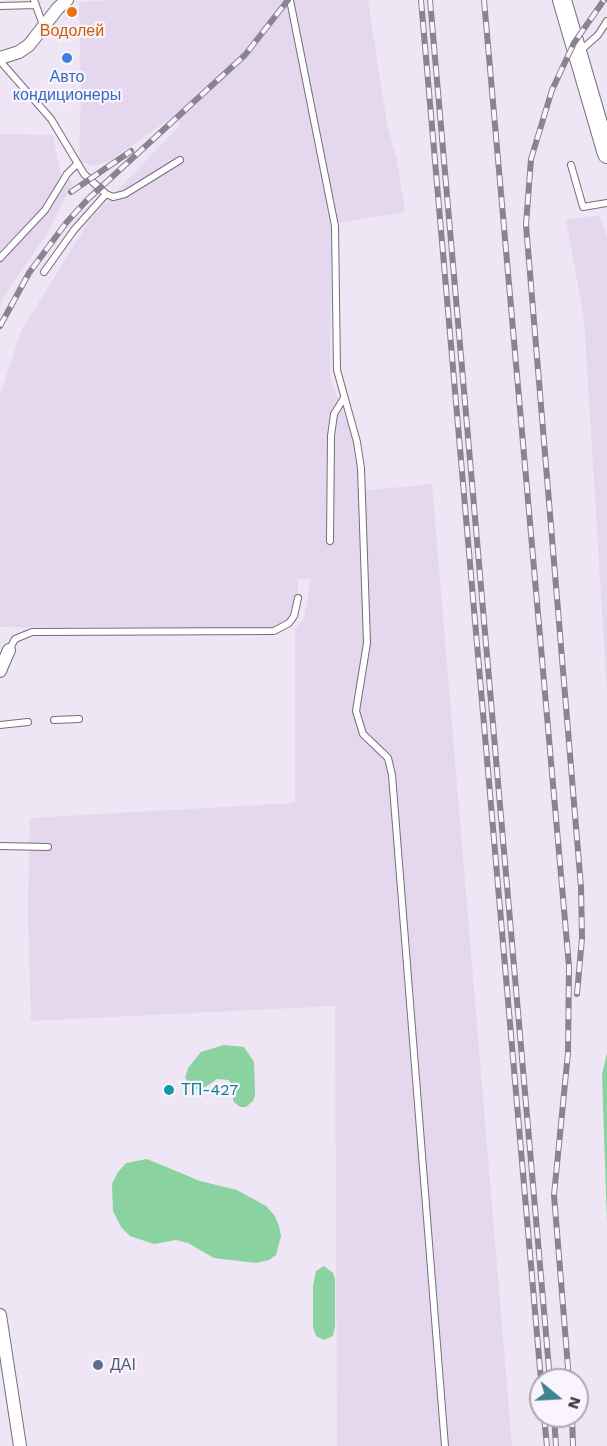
<!DOCTYPE html>
<meta charset="utf-8">
<style>
body{margin:0}
#map{position:relative;width:607px;height:1446px;overflow:hidden;background:#eee5f5;font-family:"Work Sans",sans-serif}
canvas{display:block}
.north{position:absolute;left:529px;top:1368px;width:60px;height:60px;box-sizing:border-box;background:#faf4fe;border:2px solid #aea8b1;border-radius:50%;rotate:108deg;font-size:16px;font-weight:700;line-height:24px;text-align:center;color:#3b373d}
.north::after{content:'';display:block;margin:auto;width:21px;height:27px;background:#3e848e;clip-path:polygon(50% 0,100% 100%,50% 72%,0 100%)}
</style>
<div id="map">
<canvas width="607" height="1446"></canvas>
<div class="north">N</div>
</div>
<script>
const context = document.querySelector('canvas').getContext('2d');
context.lineJoin = 'round';
function paint(path, color) {
  context.fillStyle = color;
  context.fill(path, 'evenodd');
}
function shape(rows) {
  const path = new Path2D();
  for (const r of rows) {
    path.moveTo(r[0], r[1]);
    for (let i = 2; i < r.length; i += 2) path.lineTo(r[i], r[i + 1]);
  }
  return path;
}
function trace(path, color, width, dash) {
  context.strokeStyle = color;
  context.lineWidth = width;
  context.lineCap = dash ? 'butt' : 'round';
  context.setLineDash(dash || []);
  context.stroke(path);
}
function drawText(font, color, halo, rows, align = 'center') {
  context.font = font + ' "Work Sans",sans-serif';
  context.lineWidth = 4.5;
  context.setLineDash([]);
  context.textBaseline = 'middle';
  context.strokeStyle = halo;
  context.fillStyle = color;
  for (const [text, x, y, turn = 0] of rows) {
    context.save();
    context.translate(x, y);
    context.rotate((+turn || 0) * Math.PI / 180);
    context.textAlign = isNaN(turn) ? turn : align;
    if (halo) context.strokeText(text, 0, 0);
    context.fillText(text, 0, 0);
    context.restore();
  }
}
const built = shape([
 [111,0,368,0,387,125,397,161,405,212,331,224,330,378,352,434,361,491,432,484,512,1446,337,1446,335,1006,31,1021,28,911,30,818,295,803,295,629,304,619,311,579,298,579,297,607,282,628,198,632,197,628,0,627,0,396,21,331,91,218,181,124,174,116,109,161,94,166,79,161,81,88,79,2],
 [0,134,53,135,61,175,73,182,48,233,4,296,0,307],
 [599,215,607,237,607,694,584,318,566,220]
]);
const green = shape([
 [224,1045,244,1047,254,1062,255,1095,253,1101,246,1107,240,1107,233,1101,233,1089,229,1080,217,1079,201,1090,194,1088,185,1078,188,1068,201,1052],
 [607,1053,607,1222,602,1075],
 [147,1159,200,1181,237,1190,266,1206,275,1216,279,1226,281,1236,276,1255,269,1260,256,1263,214,1258,188,1243,176,1240,154,1244,130,1236,121,1227,113,1211,112,1184,118,1172,126,1163],
 [324,1266,333,1273,335,1279,335,1326,333,1336,324,1340,316,1336,313,1327,313,1286,316,1271]
]);
const lane = shape([
 [34,0,43,25],
 [290,0,335,226,337,370,357,442,361,468,367,643,356,711,363,734,388,758,392,775,445,1446],
 [0,6,36,5],
 [580,51,598,35,607,21],
 [0,61,51,119,84,174,106,194,113,197,125,194,180,160],
 [571,165,583,207,607,203],
 [0,258,45,210,67,174,77,164],
 [44,272,74,230,106,194],
 [330,541,331,436,334,414,344,398],
 [9,650,15,639,32,632,274,631,289,623,294,616,298,598],
 [54,720,79,719],
 [0,725,28,722],
 [0,846,48,847]
]);
const street = shape([
 [0,58,19,52,29,45,58,8,67,0],
 [0,671,9,650],
 [0,1315,20,1446]
]);
const secondary = shape([
 [562,0,607,154]
]);
const rail = shape([
 [421,0,541,1380],
 [430,0,550,1380],
 [484,0,569,966,568,1053,554,1195,569,1380],
 [71,192,131,151],
 [0,326,29,273,66,223,88,199,245,55,288,0],
 [577,994,582,938,581,887,526,225,531,159,552,90,574,43,604,0],
 [544,1416,547,1446],
 [554,1416,556,1446],
 [572,1416,573,1446]
]);
const markers = [
 [72,12,6,"#e8710a"],
 [67,58,6,"#3f7fe0"],
 [169,1090,6,"#0f9aa8"],
 [98,1365,6,"#5c6f8a"]
];
const foodNames = [
 ["Водолей",72,31]
];
const shopNames = [
 ["Авто",67,77],
 ["кондиционеры",67,95]
];
const cultureNames = [
 ["ТП-427",181,1090]
];
const serviceNames = [
 ["ДАІ",110,1365]
];
paint(built, '#e5d8ee');
paint(green, '#8ad29f');
trace(lane, '#766d7b', 8);
trace(street, '#766d7b', 14);
trace(secondary, '#766d7b', 20);
trace(lane, '#fff', 6);
trace(street, '#fff', 12);
trace(secondary, '#fff', 18);
trace(rail, '#8a848f', 6);
trace(rail, '#faf4fe', 4, [11]);
for (const [x, y, r, color] of markers) {
  const dot = new Path2D();
  dot.arc(x, y, r, 0, 2 * Math.PI);
  context.fillStyle = color;
  context.fill(dot);
  trace(dot, '#faf4fe', 2);
}
drawText('16px', '#c56008', '#faf4fe', foodNames);
drawText('16px', '#366cbe', '#faf4fe', shopNames);
drawText('16px', '#0d838f', '#faf4fe', cultureNames, 'left');
drawText('16px', '#4e5e75', '#faf4fe', serviceNames, 'left');
</script>
